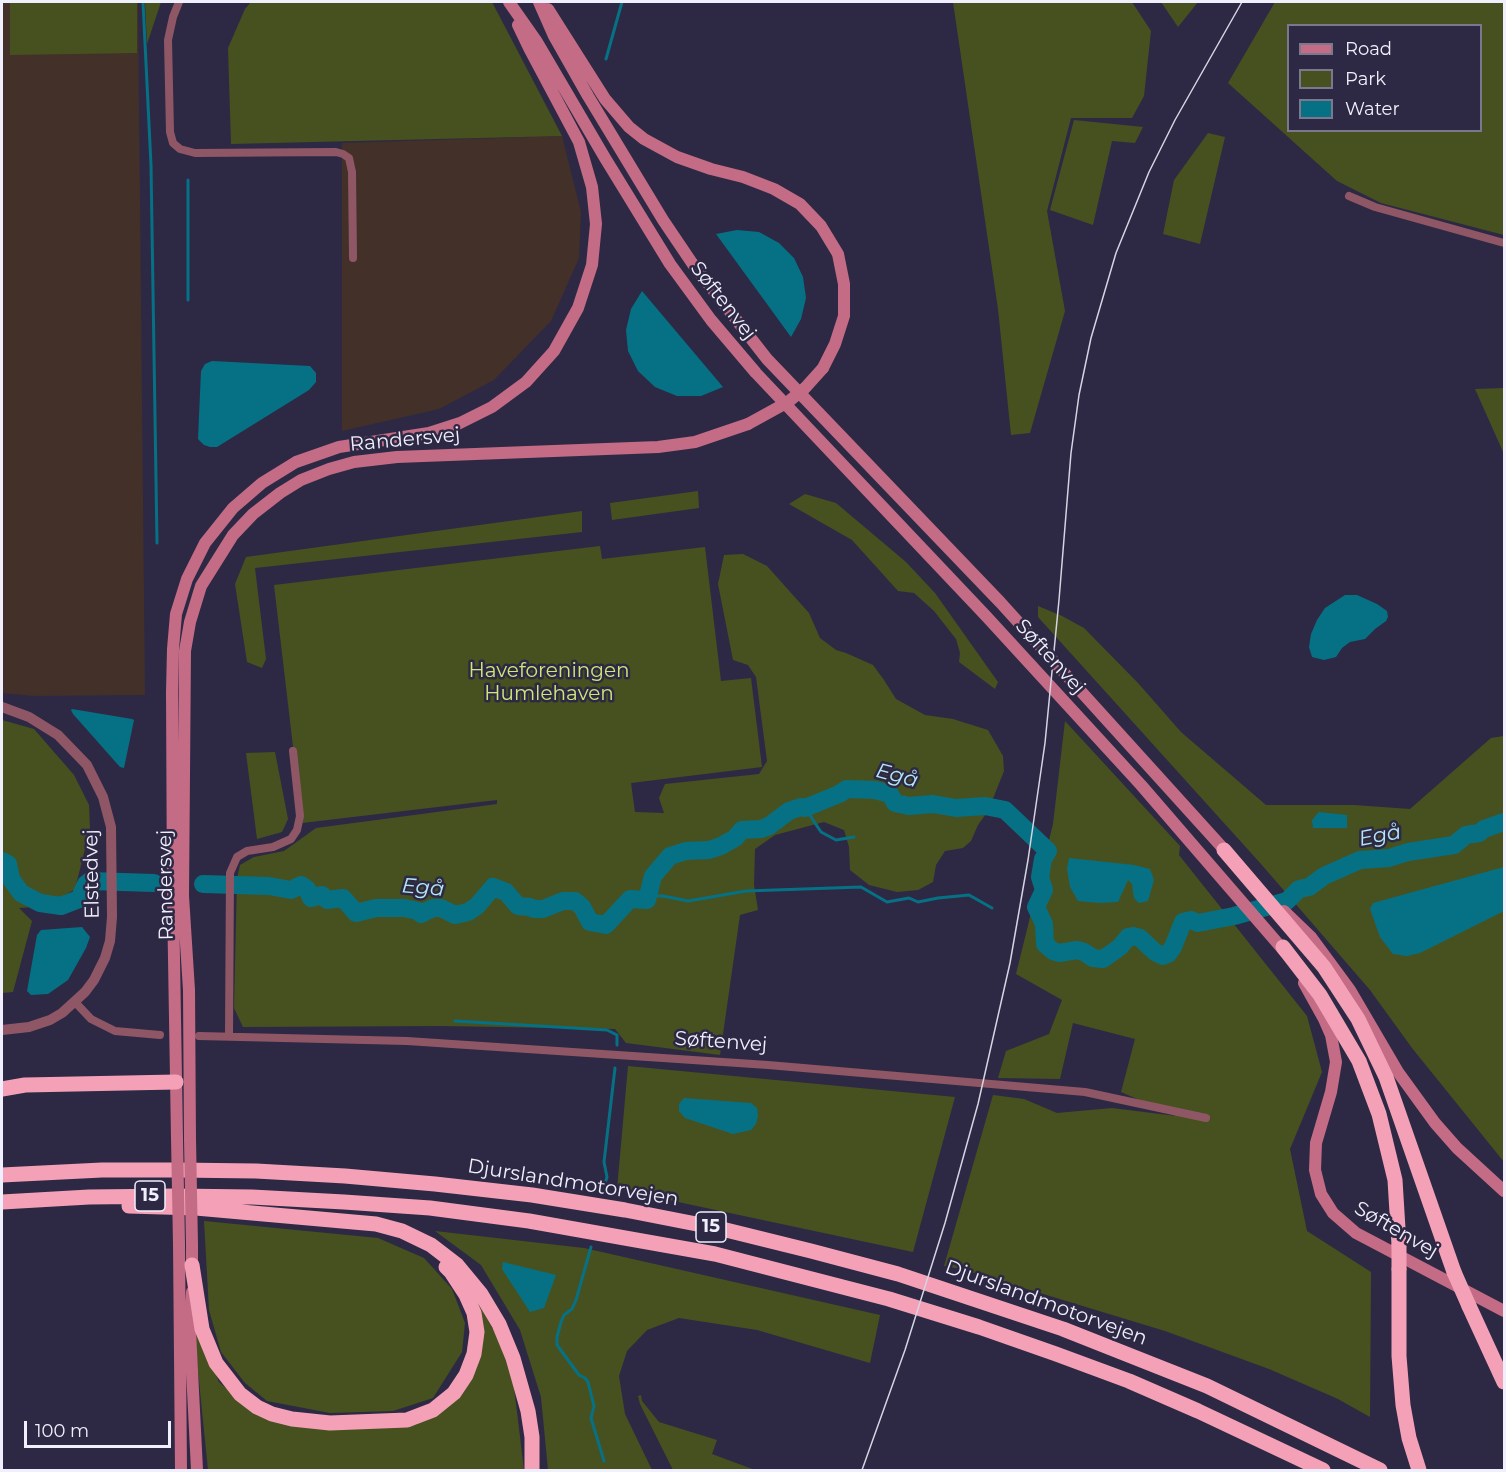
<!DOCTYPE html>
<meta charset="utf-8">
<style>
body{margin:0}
#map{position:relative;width:1506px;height:1472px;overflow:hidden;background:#2d2944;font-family:Montserrat,sans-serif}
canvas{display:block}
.frame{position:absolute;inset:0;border:3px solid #f0effd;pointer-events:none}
.legend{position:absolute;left:1287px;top:24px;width:195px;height:108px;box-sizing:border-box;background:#2d2944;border:2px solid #7b788e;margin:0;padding:8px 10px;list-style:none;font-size:18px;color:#f0effd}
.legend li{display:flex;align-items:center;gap:12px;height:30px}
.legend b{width:30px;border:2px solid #7b788e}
.scale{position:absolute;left:24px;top:1421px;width:147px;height:27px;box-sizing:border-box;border:3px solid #f0effd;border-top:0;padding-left:8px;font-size:18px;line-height:21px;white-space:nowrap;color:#f0effd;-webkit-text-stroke:4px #2d2944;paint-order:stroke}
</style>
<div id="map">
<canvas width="1506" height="1472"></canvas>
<div class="frame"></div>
<ul class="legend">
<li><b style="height:8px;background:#c46c85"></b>Road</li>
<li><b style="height:16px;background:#47511f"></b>Park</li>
<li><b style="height:16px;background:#067184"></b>Water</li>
</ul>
<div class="scale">100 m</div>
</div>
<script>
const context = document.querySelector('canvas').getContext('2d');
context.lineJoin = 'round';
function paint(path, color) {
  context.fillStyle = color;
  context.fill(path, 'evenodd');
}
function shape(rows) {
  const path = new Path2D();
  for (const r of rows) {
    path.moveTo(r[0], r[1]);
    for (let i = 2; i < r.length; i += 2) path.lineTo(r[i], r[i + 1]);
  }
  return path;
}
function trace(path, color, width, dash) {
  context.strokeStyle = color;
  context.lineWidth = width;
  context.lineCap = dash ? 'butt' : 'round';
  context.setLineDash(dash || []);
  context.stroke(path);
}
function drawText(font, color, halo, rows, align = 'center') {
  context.font = font + ' Montserrat,sans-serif';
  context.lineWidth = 5;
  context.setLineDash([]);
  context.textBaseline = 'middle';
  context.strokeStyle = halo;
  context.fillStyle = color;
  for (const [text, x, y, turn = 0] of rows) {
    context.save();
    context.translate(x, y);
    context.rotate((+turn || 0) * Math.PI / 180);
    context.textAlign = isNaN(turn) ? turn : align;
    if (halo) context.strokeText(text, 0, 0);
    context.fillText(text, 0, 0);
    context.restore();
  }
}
const commercial = shape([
 [2,2,138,2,145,695,34,696,2,693],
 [562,136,581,212,579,258,551,321,494,380,439,409,342,431,342,143]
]);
const green = shape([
 [10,2,137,2,137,53,10,55],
 [145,2,161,2,147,44],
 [251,2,492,2,562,136,231,144,228,48,245,9],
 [953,2,1132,2,1151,31,1144,96,1132,118,1071,118,1047,211,1065,311,1030,433,1011,435,998,309],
 [1161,2,1198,2,1178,27],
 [1275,2,1504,2,1504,235,1381,203,1337,181,1228,83],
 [1288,26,1480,26,1480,130,1288,130],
 [1074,120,1143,127,1135,143,1112,141,1093,225,1050,210],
 [1208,133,1225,137,1200,244,1163,234,1174,180],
 [1504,388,1504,454,1475,389],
 [698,491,699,508,612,520,610,503],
 [805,494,836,503,906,562,935,593,998,682,995,689,959,662,960,653,956,639,934,611,914,593,898,591,852,540,789,504],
 [582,511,582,532,255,568,266,659,262,668,247,662,235,584,246,557],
 [600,546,602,559,705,547,721,681,751,678,762,767,631,783,635,812,664,813,659,798,665,784,759,774,767,761,756,677,748,665,733,660,718,584,724,555,743,554,767,566,809,613,820,638,836,650,846,653,873,665,884,680,896,699,925,715,953,719,988,730,1003,756,1004,771,988,811,978,825,971,841,963,848,945,851,936,865,933,882,918,890,897,892,869,885,850,870,849,847,844,830,824,822,775,835,755,849,754,885,758,910,740,915,720,1055,626,1043,615,1029,443,1026,243,1027,234,1008,237,879,240,865,254,857,284,851,316,828,497,804,497,800,302,823,274,585],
 [1038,606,1062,616,1084,628,1138,683,1181,732,1266,805,1354,805,1410,809,1491,738,1504,736,1504,819,1483,826,1474,832,1464,833,1454,842,1386,856,1364,855,1310,879,1315,886,1366,862,1385,861,1409,855,1454,849,1466,839,1482,836,1495,827,1504,826,1504,1162,1412,1048,1370,990,1261,864,1038,617],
 [2,720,34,729,74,775,89,805,90,829,75,889,48,906,19,908,32,921,13,992,2,993],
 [1065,721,1180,846,1179,855,1307,1016,1322,1072,1290,1149,1307,1231,1371,1272,1370,1417,1338,1399,1269,1369,1165,1331,961,1269,944,1266,993,1095,1024,1099,1057,1113,1112,1108,1176,1116,1121,1092,1135,1039,1073,1023,1060,1079,998,1078,1006,1051,1049,1034,1062,1000,1016,974,1053,824],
 [275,752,288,819,282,832,257,839,246,753],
 [628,1066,955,1097,913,1252,617,1189],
 [204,1221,378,1238,424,1258,452,1289,465,1323,462,1352,433,1398,393,1411,330,1413,267,1401,245,1383,221,1352,209,1310],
 [435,1231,584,1248,880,1315,870,1363,757,1330,679,1318,647,1330,627,1351,619,1376,625,1414,652,1470,548,1470,541,1397,520,1330,481,1265],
 [475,1298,501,1343,513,1379,524,1470,208,1470,194,1331,197,1331,219,1382,242,1402,259,1414,397,1427,416,1425,461,1391],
 [641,1395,642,1401,659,1422,717,1440,712,1454,755,1470,673,1470,640,1404,638,1396]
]);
const water = shape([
 [737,230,759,232,779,243,794,258,803,277,806,298,801,319,791,337,716,234],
 [642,291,723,387,701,396,677,396,655,387,638,371,628,351,626,330,631,309],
 [212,361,310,366,316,373,316,382,309,390,217,447,210,447,204,445,198,439,201,371,205,364],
 [1345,595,1357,595,1377,604,1387,611,1388,617,1386,621,1375,629,1365,639,1350,642,1342,648,1336,657,1324,660,1312,657,1309,647,1311,634,1317,620,1325,608],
 [72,709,132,719,134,720,124,768,120,767,73,714,71,710],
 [1319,812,1347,815,1347,828,1313,828,1312,820],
 [1069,858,1134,865,1150,869,1154,880,1148,901,1139,903,1134,898,1132,884,1128,880,1118,902,1100,903,1078,901,1070,887,1067,869],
 [1504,867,1504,911,1420,953,1407,956,1393,954,1380,937,1370,909,1373,903],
 [82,927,90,937,86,948,68,980,48,994,31,995,27,991,37,935,41,930],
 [684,1098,751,1103,757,1108,758,1116,756,1124,751,1130,733,1134,685,1118,679,1111,679,1104],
 [503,1262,556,1275,544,1308,530,1312,502,1269]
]);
const stream = shape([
 [143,2,151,165,157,543],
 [606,59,622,2],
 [188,180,188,300],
 [805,808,821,832,836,840,854,837],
 [648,896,663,896,688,901,746,891,861,887,887,902,909,898,918,902,938,898,969,895,992,908],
 [455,1021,607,1030,617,1035,617,1045],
 [603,1190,607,1177,604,1162,615,1068],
 [591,1247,576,1300,572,1309,564,1315,561,1322,557,1337,557,1345,579,1375,585,1378,588,1382,594,1406,591,1418,604,1461]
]);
const river = shape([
 [2,861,8,864,11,879,21,893,40,903,61,906,79,899,86,884,90,881,154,883],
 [203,884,269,886,291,890,301,885,307,889,311,898,322,895,327,900,343,898,356,913,376,908,404,908,418,911,421,914,433,908,441,908,455,915,468,912,477,906,493,887,506,892,518,906,530,907,534,909,543,909,563,901,575,901,582,907,590,922,606,925,630,899,647,900,653,876,670,856,686,851,709,850,721,846,735,838,742,830,761,829,769,826,789,811,801,807,805,808,839,794,847,789,875,790,890,794,895,803,909,806,933,804,956,808,985,806,1005,810,1048,851,1043,859,1040,877,1044,890,1036,907,1044,924,1045,944,1053,951,1059,953,1077,950,1084,952,1093,958,1103,959,1120,947,1128,937,1133,936,1140,938,1155,952,1163,956,1168,954,1173,947,1183,922,1191,920,1198,923,1234,916,1287,901,1299,889,1309,887,1324,876,1360,860,1389,858,1408,852,1454,845,1466,835,1479,833,1484,829,1504,822]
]);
const minor = shape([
 [179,2,173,17,168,40,170,132,173,143,180,149,195,153,336,152,343,154,349,158,352,172,353,258],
 [1349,196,1375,207,1504,243],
 [75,1002,91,1019,115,1031,160,1035],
 [199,1036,407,1041,768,1065,1085,1092,1206,1118],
 [229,1036,230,873,237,857,247,851,273,847,291,839,297,830,300,816,293,751]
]);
const tertiary = shape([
 [2,707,29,717,58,735,87,765,103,797,111,827,112,917,110,941,105,958,94,980,85,992,62,1013,50,1020,29,1027,2,1030]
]);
const secondary = shape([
 [509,2,537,42,605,158,670,264,711,320,756,373,986,616,1141,785,1286,953],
 [539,2,554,36,588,96,663,220,692,263,767,359,1000,602,1230,856],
 [548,9,605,99,629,127,644,139,677,157,711,169,743,177,774,189,800,204,821,226,838,254,844,284,844,316,835,344,823,368],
 [1284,911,1311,937,1350,990,1398,1072,1435,1123,1457,1148,1504,1191],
 [1304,983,1324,1019,1331,1035,1336,1062,1331,1092,1316,1143,1315,1170,1321,1194,1333,1213,1356,1233,1504,1311],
 [177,1138,173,899,172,692,173,649,176,614,187,579,205,543,233,508,262,483,296,462,339,447,429,433,460,423,492,407,526,382,554,351,578,308,592,265,596,224,592,187,579,142,529,48,518,25],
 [190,1139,189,990,183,896,185,651,190,622,201,586,233,535,253,514,280,493,301,480,329,469,354,462,397,457,658,447,695,442,748,424],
 [179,1244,181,1470],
 [192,1245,192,1274],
 [192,1292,190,1331,197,1470]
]);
const motorway = shape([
 [1224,850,1324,967,1358,1019,1386,1077,1454,1272],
 [1283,947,1320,995,1359,1061,1379,1114,1395,1180,1399,1245],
 [2,1089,25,1085,176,1082],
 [2,1175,102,1170,177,1170,256,1171,345,1176,435,1184,532,1195,625,1210,722,1229,811,1251,898,1274,1063,1329,1207,1386,1380,1470],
 [2,1202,89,1197,176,1196,252,1197,344,1202,430,1208,529,1221,715,1254,889,1299,979,1327,1056,1354,1129,1381,1198,1411,1323,1470],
 [129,1206,196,1208,376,1224,402,1231,431,1245,457,1265,481,1294,499,1324,513,1358,528,1411,532,1437,532,1470],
 [192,1265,202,1329,216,1363,240,1394,257,1407,272,1414,292,1419,330,1423,407,1420,433,1410,454,1393,466,1375,474,1354,477,1332,474,1313,466,1295,451,1272,446,1267],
 [1399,1269,1399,1356,1403,1405,1409,1438,1419,1470],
 [1469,1306,1504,1382]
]);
const tram = shape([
 [862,1470,905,1350,945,1223,978,1104,1010,963,1028,860,1045,743,1059,600,1071,453,1079,395,1091,338,1116,253,1149,172,1175,120,1242,2]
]);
const secondaryBridge = shape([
 [748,424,788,402,805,388,823,368],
 [177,1138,179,1244],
 [190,1139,192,1245]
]);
const motorwayBridge = shape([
 [1399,1245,1399,1269],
 [1454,1272,1469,1306]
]);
const shields = [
 [150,1196,30],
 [711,1227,30]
];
const shieldNames = [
 ["15",150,1196],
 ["15",711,1227]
];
const streetNames = [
 ["Søftenvej",723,301,52],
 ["Randersvej",405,440,-5],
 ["Søftenvej",1050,657,48],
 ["Elstedvej",92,874,-91],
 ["Randersvej",166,885,-91],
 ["Søftenvej",721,1042,4],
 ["Djurslandmotorvejen",573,1183,9],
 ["Søftenvej",1396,1230,30],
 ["Djurslandmotorvejen",1046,1303,20]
];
const parkNames = [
 ["Haveforeningen",549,671],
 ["Humlehaven",549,694]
];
const waterNames = [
 ["Egå",897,776,15],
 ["Egå",1380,836,-11],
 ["Egå",423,888,5]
];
paint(commercial, '#433029');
paint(green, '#47511f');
paint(water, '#067184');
trace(stream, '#067184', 3);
trace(river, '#067184', 18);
trace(minor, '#8f5766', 8);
trace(tertiary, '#8f5766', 10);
trace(secondary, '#c46c85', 12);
trace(motorway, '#f4a1b7', 15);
trace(tram, '#d5d4e3', 1.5);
trace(secondaryBridge, '#c46c85', 12);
trace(motorwayBridge, '#f4a1b7', 15);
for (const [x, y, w] of shields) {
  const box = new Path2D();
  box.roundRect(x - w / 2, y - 15, w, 30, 4.5);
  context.fillStyle = '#2d2944';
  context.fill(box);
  trace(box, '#f0effd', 1.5);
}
drawText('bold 18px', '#f0effd', null, shieldNames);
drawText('20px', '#f0effd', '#2d2944', streetNames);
drawText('20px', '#cee677', '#2d2944', parkNames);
drawText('italic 21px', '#b3e7f4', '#2d2944', waterNames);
</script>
